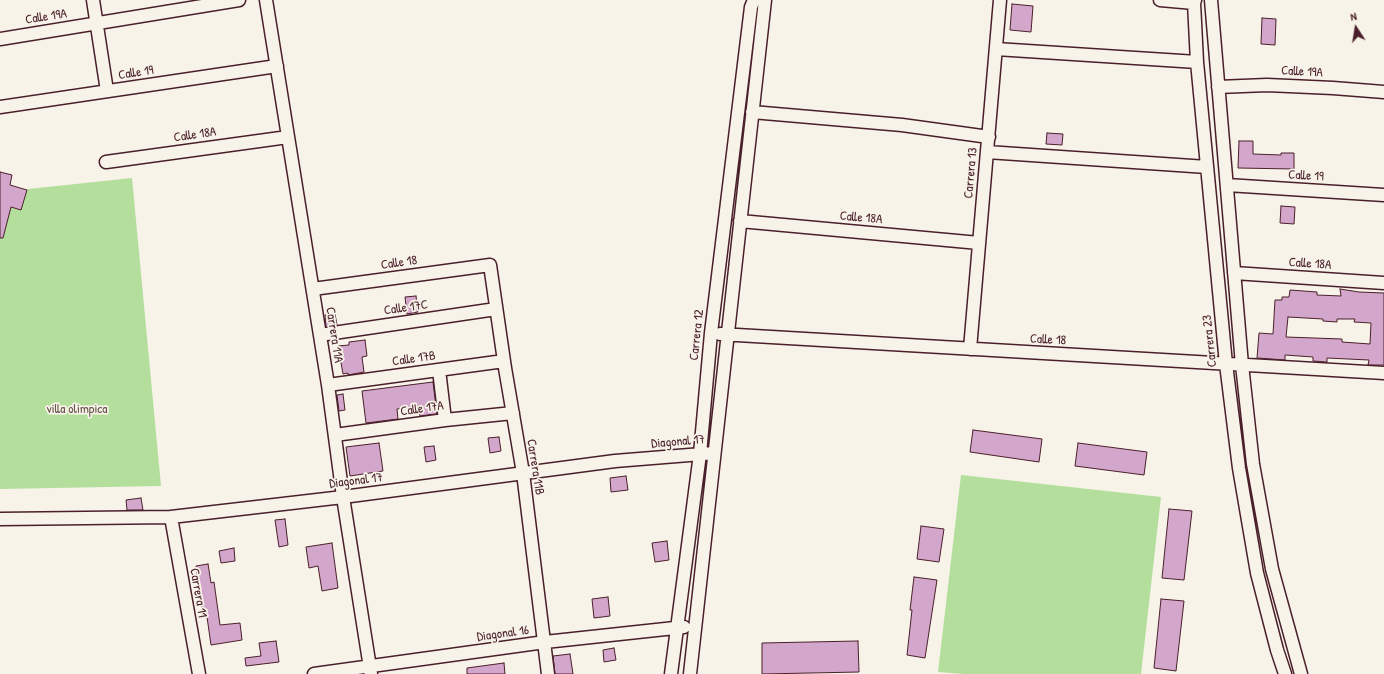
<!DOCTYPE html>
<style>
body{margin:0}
#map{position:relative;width:1384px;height:674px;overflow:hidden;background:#f7f3e8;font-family:"Patrick Hand",sans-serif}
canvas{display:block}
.north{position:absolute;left:1336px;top:8px;width:40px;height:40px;-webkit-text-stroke:3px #f7f3e8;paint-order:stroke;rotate:348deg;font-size:11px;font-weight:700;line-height:16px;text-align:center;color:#4a1f2b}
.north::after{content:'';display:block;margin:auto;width:14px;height:18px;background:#4a1f2b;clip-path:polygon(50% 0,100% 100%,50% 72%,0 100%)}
</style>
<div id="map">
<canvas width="1384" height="674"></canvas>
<div class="north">N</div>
</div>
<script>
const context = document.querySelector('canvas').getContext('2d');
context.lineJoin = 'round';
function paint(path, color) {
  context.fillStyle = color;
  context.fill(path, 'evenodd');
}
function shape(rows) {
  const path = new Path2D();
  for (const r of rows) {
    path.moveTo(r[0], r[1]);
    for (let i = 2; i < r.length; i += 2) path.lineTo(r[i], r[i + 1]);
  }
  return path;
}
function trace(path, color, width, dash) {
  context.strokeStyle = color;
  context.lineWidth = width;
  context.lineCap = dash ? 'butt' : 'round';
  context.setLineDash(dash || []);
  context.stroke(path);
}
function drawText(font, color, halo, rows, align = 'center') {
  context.font = font + ' "Patrick Hand",sans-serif';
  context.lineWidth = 3.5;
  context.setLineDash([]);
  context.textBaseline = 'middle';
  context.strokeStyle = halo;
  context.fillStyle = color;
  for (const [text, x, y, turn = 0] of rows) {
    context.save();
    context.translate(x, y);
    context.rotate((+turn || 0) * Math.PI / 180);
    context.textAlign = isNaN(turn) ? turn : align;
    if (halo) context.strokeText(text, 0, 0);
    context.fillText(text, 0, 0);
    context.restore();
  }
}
const green = shape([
 [132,178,161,486,0,489,0,192],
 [961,475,1161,497,1141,674,964,674,938,672]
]);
const building = shape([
 [1012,4,1033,6,1031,32,1010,30,1012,4],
 [1262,18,1276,19,1275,45,1261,44,1262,18],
 [1047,133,1063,134,1062,145,1046,144,1047,133],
 [1239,141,1253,141,1253,154,1281,155,1281,153,1294,153,1294,169,1238,168,1239,141],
 [0,172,12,175,10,185,27,190,21,210,11,207,3,238,0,238,0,172],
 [1281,206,1295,207,1294,224,1280,223,1281,206],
 [1340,289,1359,292,1384,293,1384,365,1368,365,1369,360,1327,358,1327,362,1313,361,1313,357,1285,355,1285,360,1257,358,1259,333,1273,334,1275,300,1282,300,1282,297,1289,297,1290,290,1317,292,1317,295,1341,296,1340,289],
 [1288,317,1323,319,1323,321,1337,322,1337,319,1355,319,1354,322,1371,323,1370,344,1342,342,1342,339,1286,337,1288,317],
 [416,296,418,312,407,314,405,297,416,296],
 [335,314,337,325,326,327,325,315,335,314],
 [365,340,367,356,362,357,364,372,348,375,348,373,343,374,338,346,349,345,349,342,365,340],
 [433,382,437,414,420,416,418,406,397,409,398,419,366,423,362,391,433,382],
 [343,394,345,410,339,411,337,395,343,394],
 [973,430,1042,439,1039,462,970,452,973,430],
 [499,437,501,451,490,453,488,438,499,437],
 [379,443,383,471,350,476,346,447,379,443],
 [1078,443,1147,452,1144,475,1075,466,1078,443],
 [434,446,436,460,426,462,424,447,434,446],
 [626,476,628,490,611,492,610,478,626,476],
 [141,498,143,510,127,510,126,500,141,498],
 [1169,509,1192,511,1184,580,1162,578,1169,509],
 [285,519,288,545,279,547,275,520,285,519],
 [921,526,944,529,939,562,917,559,921,526],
 [667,541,669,560,655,562,652,543,667,541],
 [332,543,338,588,322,591,318,566,309,568,306,547,332,543],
 [234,548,235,561,221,563,219,551,234,548],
 [208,564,211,583,214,582,220,625,240,623,242,640,211,645,206,610,202,610,196,566,208,564],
 [914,577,937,580,925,658,907,655,912,610,910,610,914,577],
 [608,597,610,616,594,618,592,599,608,597],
 [1161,599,1184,601,1176,671,1154,668,1161,599],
 [276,641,279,662,246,666,245,658,261,656,259,643,276,641],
 [858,641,859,672,762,674,762,643,858,641],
 [614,648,616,660,604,662,603,650,614,648],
 [570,654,573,674,555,674,553,656,570,654],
 [504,663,505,674,467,674,467,668,504,663]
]);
const street = shape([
 [93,0,107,91],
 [266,0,328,385,343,497,371,674],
 [1160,0,1194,3],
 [1195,0,1194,3,1197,62,1226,364,1239,468,1257,573,1277,650,1285,674],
 [1211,0,1242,365,1253,464,1272,569,1301,674],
 [0,39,239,0],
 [996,49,1197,62],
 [1218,87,1267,85,1333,88,1384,92],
 [0,107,277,66],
 [752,112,902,125,989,137],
 [987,152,1207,167],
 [106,162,288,137],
 [1227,185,1384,195],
 [740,221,979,243],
 [1234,273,1384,283],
 [313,289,490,265,505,368,523,473,548,674],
 [720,334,1384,373],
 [320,335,496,309],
 [970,349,1000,0],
 [439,370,445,420],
 [328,385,504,361],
 [335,435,445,420,513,413],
 [171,517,199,674],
 [0,519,171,517,343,497,615,461,714,453],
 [314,674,545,642,684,627],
 [671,674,700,454,711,333,738,113,751,7,754,0],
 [690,674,765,0]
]);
const streetNames = [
 ["Calle 19A",46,17,-9],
 ["Calle 19A",1302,72,3],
 ["Calle 19",136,73,-9],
 ["Calle 18A",195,135,-8],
 ["Carrera 13",971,173,-85],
 ["Calle 19",1306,176,3],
 ["Calle 18A",861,218,5],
 ["Calle 18",399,263,-8],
 ["Calle 18A",1310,264,4],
 ["Calle 17C",406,308,-8],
 ["Carrera 11A",334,335,81],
 ["Carrera 12",697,335,-84],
 ["Calle 18",1048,340,3],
 ["Carrera 23",1210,341,-96],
 ["Calle 17B",414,359,-8],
 ["Calle 17A",422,409,-8],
 ["Diagonal 17",678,442,-5],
 ["Carrera 11B",535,467,81],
 ["Diagonal 17",356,481,-7],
 ["Carrera 11",198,593,80],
 ["Diagonal 16",503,634,-8]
];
const parkNames = [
 ["villa olimpica",77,410]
];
paint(green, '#b3de9c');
paint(building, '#d3a7cb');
trace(building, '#4a1f2b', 1);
trace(street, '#4a1f2b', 15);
trace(street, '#f7f3e8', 12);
drawText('13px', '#4a1f2b', '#f7f3e8', streetNames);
drawText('13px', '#644f47', '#f7f3e8', parkNames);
</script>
